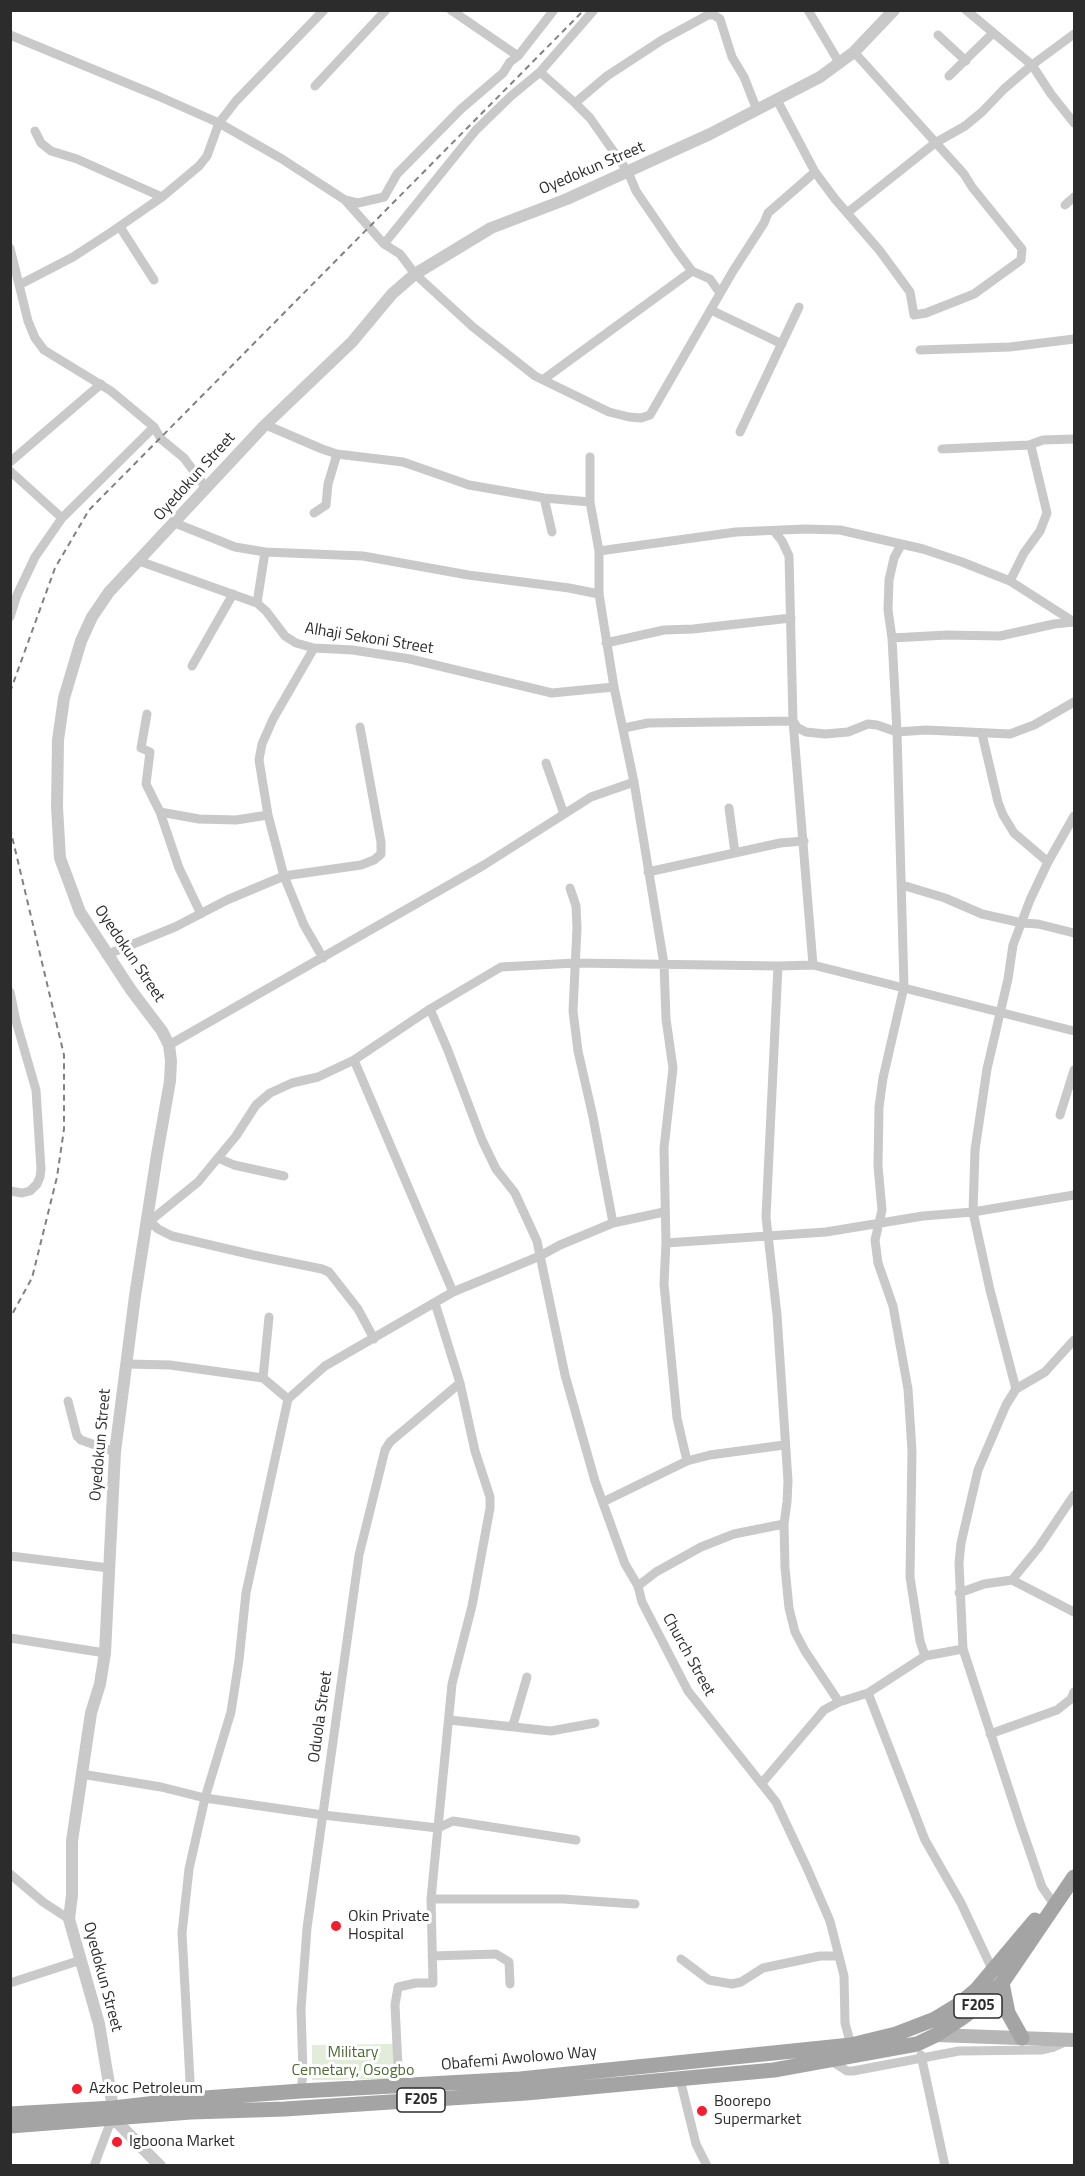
<!DOCTYPE html>
<style>
body{margin:0}
#map{position:relative;width:1085px;height:2176px;overflow:hidden;background:#fff;font-family:"Titillium Web",sans-serif}
canvas{display:block}
.frame{position:absolute;inset:0;border:12px solid #2c2c2c;pointer-events:none}
</style>
<div id="map">
<canvas width="1085" height="2176"></canvas>
<div class="frame"></div>
</div>
<script>
const context = document.querySelector('canvas').getContext('2d');
context.lineJoin = 'round';
function paint(path, color) {
  context.fillStyle = color;
  context.fill(path, 'evenodd');
}
function shape(rows) {
  const path = new Path2D();
  for (const r of rows) {
    path.moveTo(r[0], r[1]);
    for (let i = 2; i < r.length; i += 2) path.lineTo(r[i], r[i + 1]);
  }
  return path;
}
function trace(path, color, width, dash) {
  context.strokeStyle = color;
  context.lineWidth = width;
  context.lineCap = dash ? 'butt' : 'round';
  context.setLineDash(dash || []);
  context.stroke(path);
}
function drawText(font, color, halo, rows, align = 'center') {
  context.font = font + ' "Titillium Web",sans-serif';
  context.lineWidth = 6;
  context.setLineDash([]);
  context.textBaseline = 'middle';
  context.strokeStyle = halo;
  context.fillStyle = color;
  for (const [text, x, y, turn = 0] of rows) {
    context.save();
    context.translate(x, y);
    context.rotate((+turn || 0) * Math.PI / 180);
    context.textAlign = isNaN(turn) ? turn : align;
    if (halo) context.strokeText(text, 0, 0);
    context.fillText(text, 0, 0);
    context.restore();
  }
}
const green = shape([
 [393,2044,394,2079,312,2080,312,2045]
]);
const minor = shape([
 [451,10,518,56],
 [808,10,840,64],
 [966,10,1032,65,1051,94,1074,123],
 [10,35,158,96,219,123,282,159,345,200,384,244,400,254,415,274,473,327,535,376,609,412,629,417,641,418,650,415,733,271,764,223,768,213,815,172],
 [938,35,966,61],
 [540,72,575,103,590,118,628,172,636,191,677,251,692,271,710,279,720,293],
 [949,76,993,33],
 [315,86,386,10],
 [777,100,815,172,835,199,880,251,910,292,914,315,926,313,974,294,1021,260,1022,249,972,187,964,174,854,52],
 [575,103,607,76,662,40,708,15,714,15,720,19,732,57,744,77,757,110],
 [35,131,41,143,51,151,77,159,162,197],
 [345,200,358,203,384,197,397,174,461,109,503,73,510,62,518,56,554,10],
 [1065,205,1074,197],
 [847,213,935,143,965,126,982,112,1004,89,1032,65,1074,34],
 [120,227,154,280],
 [384,244,476,130,511,96,540,72,594,10],
 [10,248,28,321,35,338,44,350,111,391,154,427,161,439,184,458,207,489],
 [19,285,73,257,113,231,162,197,199,166,207,156,219,123,236,101,324,10],
 [711,310,782,344],
 [920,350,1010,347,1074,339],
 [544,379,692,271],
 [266,425,322,449,337,454,403,462,469,485,544,498,590,502],
 [740,432,799,307],
 [942,449,1029,445],
 [590,457,590,502,599,551,599,594,614,687,634,782,664,964,666,1019,673,1068,664,1148,666,1243,664,1284,677,1418,687,1461],
 [10,462,101,384],
 [10,471,62,518],
 [544,498,552,532],
 [314,513,326,505,328,484,337,454],
 [175,523,235,547,265,552,363,556,468,575,569,588,599,594],
 [774,531,782,541,789,556,793,721,813,965],
 [901,545,894,558,889,580,888,610,892,638,897,732,904,987,883,1078,879,1107,878,1166,882,1210,875,1240,878,1263,893,1306,908,1389,912,1451,910,1577,920,1641,925,1656],
 [599,551,736,532,805,529,840,530,923,549,962,562,1010,581,1074,622],
 [139,561,257,603,266,611,285,636,296,643,314,648,353,650,410,659,552,693,614,687],
 [1010,581,1024,553,1040,531,1047,513,1031,446,1029,445,1043,440,1074,439],
 [257,603,265,552],
 [10,617,17,595,35,557,62,518,154,427],
 [892,638,947,635,1000,636,1054,624,1074,622],
 [606,643,664,630,693,629,791,618],
 [314,648,273,719,262,744,259,760,268,815,284,876,304,925,323,958],
 [192,666,233,594],
 [147,714,141,748,150,752,146,784,160,812,179,868,201,914],
 [624,728,648,723,793,721,798,728,806,732,825,734,848,732,868,724,877,725,897,732,926,730,1010,734,1034,725,1074,702],
 [982,734,998,802,1003,815,1014,833,1048,862],
 [546,763,564,814],
 [729,808,735,853],
 [160,812,199,819,236,820,268,815],
 [648,872,780,843,804,841],
 [902,885,945,898,982,914,1022,923,1038,924,1074,933],
 [570,888,576,906,577,928,573,1011,578,1051,593,1117,613,1223],
 [106,955,175,927,227,900,284,876,361,865,374,860,381,854,381,842,360,727],
 [778,966,766,1217,777,1315,788,1481,787,1502,784,1524,785,1568,789,1608,795,1632,805,1651,839,1702],
 [10,992,16,1021,36,1090,41,1169,40,1177,37,1184,30,1191,22,1193,10,1191],
 [430,1009,447,1048,482,1140,496,1169,515,1193,537,1241,565,1375,595,1481,625,1564,638,1586,642,1602,688,1691,776,1802,807,1868,830,1921,844,1976,845,2023,851,2045],
 [169,1045,484,865,591,797,634,782],
 [354,1060,453,1292],
 [1060,1115,1074,1070],
 [218,1158,234,1165,284,1176],
 [150,1221,158,1229,172,1236,253,1255,322,1269,329,1272,358,1309,374,1339],
 [148,1227,150,1221,198,1182,236,1136,256,1105,270,1093,292,1083,318,1077,354,1060,430,1009,501,967,575,963,778,966,813,965,1074,1031],
 [666,1243,826,1232,923,1216,973,1212,1074,1195],
 [127,1364,170,1365,263,1378,288,1399],
 [263,1378,269,1317],
 [1016,1389,990,1290,973,1212,975,1150,987,1069,1008,979,1013,945,1030,900,1048,862,1074,816],
 [68,1401,77,1436,81,1440,115,1452],
 [603,1502,687,1461,710,1455,784,1445],
 [10,1556,109,1568],
 [1012,1580,1039,1547,1074,1495],
 [638,1586,656,1572,701,1547,734,1534,784,1524],
 [959,1593,984,1584,1012,1580,1074,1612],
 [10,1638,105,1653],
 [868,1693,925,1840,961,1903,993,1971],
 [449,1720,551,1731,595,1723],
 [513,1725,527,1677],
 [990,1734,1057,1710,1071,1699,1074,1692],
 [81,1774,161,1787,205,1798,323,1815,438,1828,453,1821,576,1840],
 [762,1783,824,1710,839,1702,868,1693,925,1656,963,1649],
 [10,1874,43,1902,69,1919],
 [431,1899,563,1899,635,1904],
 [1051,1900,1042,1887,1020,1823,963,1649,959,1563,961,1543,978,1470,1006,1405,1016,1389,1045,1372,1074,1340],
 [432,1956,496,1954,509,1962,510,1984],
 [681,1959,709,1980,732,1984,741,1982,763,1968,820,1956,838,1956],
 [10,1983,81,1960],
 [921,2055,945,2166],
 [830,2060,847,2071,853,2071,959,2051,1041,2050,1054,2047,1067,2041],
 [680,2079,696,2144,707,2166],
 [399,2087,395,2005,398,1987,416,1983,433,1983,431,1899,452,1684,472,1606,490,1508,490,1497,475,1451,460,1383,435,1303],
 [301,2091,303,2073,301,2009,307,1928,359,1555,385,1450,390,1442,460,1383],
 [191,2099,182,1933,189,1869,205,1798,231,1712,239,1660,246,1593,288,1399,325,1366,453,1292,540,1256,560,1245,613,1223,664,1212],
 [94,2166,109,2126,116,2120]
]);
const tertiary = shape([
 [113,2108,99,2024,69,1919,72,1895,72,1841,91,1713,100,1684,105,1653,115,1452,135,1296,157,1155,170,1081,171,1061,169,1045,162,1031,131,990,80,912,60,858,57,807,58,740,64,698,81,641,92,617,109,592,263,427,352,342,392,294,415,274,491,228,567,199,710,134,820,77,854,52,894,10],
 [115,2118,118,2123,160,2166]
]);
const secondary = shape([
 [936,2035,1074,2040]
]);
const primary = shape([
 [1002,1983,1008,2013,1022,2038],
 [10,2114,113,2108,191,2099,301,2091,520,2079,851,2045,896,2034,935,2019,958,2005,976,1990,1035,1920],
 [10,2126,191,2112,285,2109,526,2093,774,2070,917,2044,936,2035,962,2018,983,2002,1002,1983,1074,1877]
]);
const rail = shape([
 [10,692,55,568,89,510,584,10],
 [10,828,64,1055,64,1129,57,1177,32,1278,10,1318]
]);
const markers = [
 [336,1926,6,"#f41d2d"],
 [77,2089,6,"#f41d2d"],
 [702,2111,6,"#f41d2d"],
 [117,2142,6,"#f41d2d"]
];
const shields = [
 [978,2006,48],
 [421,2100,48]
];
const shieldNames = [
 ["F205",978,2006],
 ["F205",421,2100]
];
const streetNames = [
 ["Oyedokun Street",592,169,-23],
 ["Oyedokun Street",195,477,-48],
 ["Alhaji Sekoni Street",369,639,9],
 ["Oyedokun Street",129,954,56],
 ["Oyedokun Street",101,1445,-85],
 ["Church Street",688,1655,61],
 ["Oduola Street",321,1717,-82],
 ["Oyedokun Street",102,1977,75],
 ["Obafemi Awolowo Way",519,2059,-5]
];
const poiNames = [
 ["Okin Private",348,1917],
 ["Hospital",348,1935],
 ["Azkoc Petroleum",89,2089],
 ["Boorepo",714,2102],
 ["Supermarket",714,2120],
 ["Igboona Market",129,2142]
];
const parkNames = [
 ["Military",353,2053],
 ["Cemetary, Osogbo",353,2071]
];
paint(green, '#e2ecd8');
trace(minor, '#c9c9c9', 9);
trace(tertiary, '#c9c9c9', 12);
trace(secondary, '#b6b6b6', 14);
trace(primary, '#a4a4a4', 15);
trace(rail, '#818181', 2, [6, 4.5]);
for (const [x, y, r, color] of markers) {
  const dot = new Path2D();
  dot.arc(x, y, r, 0, 2 * Math.PI);
  context.fillStyle = color;
  context.fill(dot);
  trace(dot, '#fff', 2);
}
for (const [x, y, w] of shields) {
  const box = new Path2D();
  box.roundRect(x - w / 2, y - 12, w, 24, 4.5);
  context.fillStyle = '#fff';
  context.fill(box);
  trace(box, '#2c2c2c', 1.5);
}
drawText('bold 15px', '#2c2c2c', null, shieldNames);
drawText('16px', '#2c2c2c', '#fff', streetNames);
drawText('16px', '#2c2c2c', '#fff', poiNames, 'left');
drawText('16px', '#4f6b36', '#fff', parkNames);
</script>
